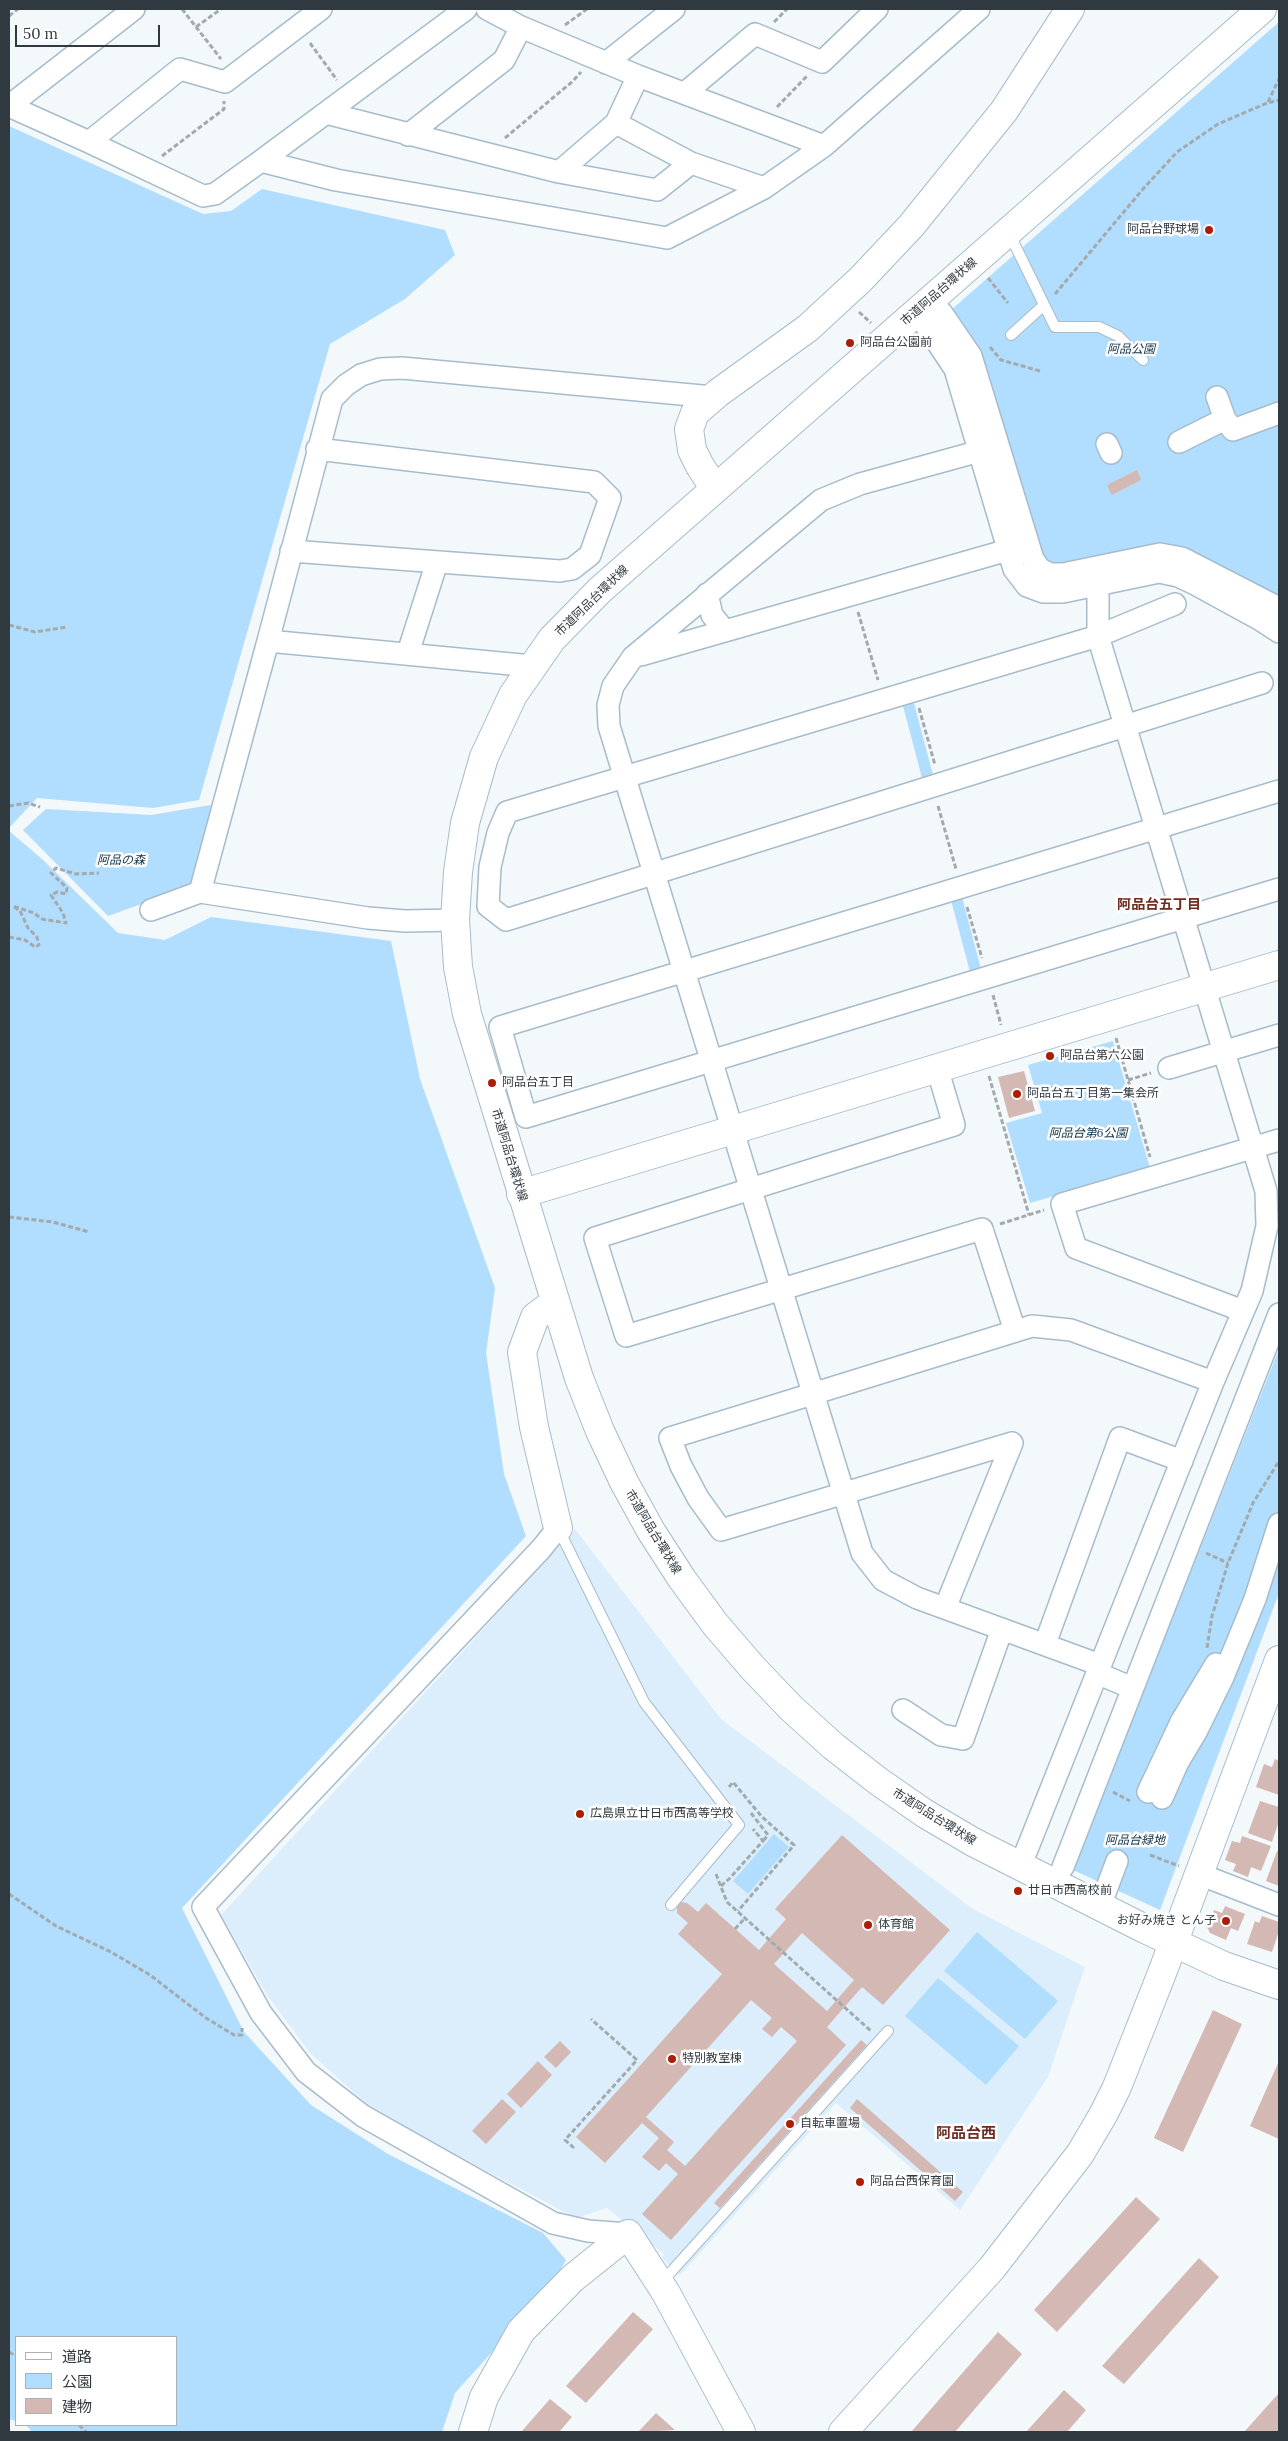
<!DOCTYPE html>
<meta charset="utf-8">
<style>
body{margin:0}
#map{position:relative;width:1288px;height:2441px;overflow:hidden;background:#f3f8fb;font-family:Lora,"Noto Sans JP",serif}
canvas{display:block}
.frame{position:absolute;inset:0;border:10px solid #30393f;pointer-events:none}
.legend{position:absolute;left:15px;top:2336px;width:162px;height:90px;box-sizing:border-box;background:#fff;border:1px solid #acb0b2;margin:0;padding:6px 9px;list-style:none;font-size:15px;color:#30393f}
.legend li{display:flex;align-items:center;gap:10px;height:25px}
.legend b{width:25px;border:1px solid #acb0b2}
.scale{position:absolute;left:15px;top:25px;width:145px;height:22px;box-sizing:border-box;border:2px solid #30393f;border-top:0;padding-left:6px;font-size:15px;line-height:18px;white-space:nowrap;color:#30393f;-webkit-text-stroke:4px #fff;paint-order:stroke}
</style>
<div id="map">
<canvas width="1288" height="2441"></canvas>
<div class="frame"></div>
<ul class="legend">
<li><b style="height:6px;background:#fff"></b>道路</li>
<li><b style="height:14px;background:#b1ddfe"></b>公園</li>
<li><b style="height:14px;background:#d4b8b3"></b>建物</li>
</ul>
<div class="scale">50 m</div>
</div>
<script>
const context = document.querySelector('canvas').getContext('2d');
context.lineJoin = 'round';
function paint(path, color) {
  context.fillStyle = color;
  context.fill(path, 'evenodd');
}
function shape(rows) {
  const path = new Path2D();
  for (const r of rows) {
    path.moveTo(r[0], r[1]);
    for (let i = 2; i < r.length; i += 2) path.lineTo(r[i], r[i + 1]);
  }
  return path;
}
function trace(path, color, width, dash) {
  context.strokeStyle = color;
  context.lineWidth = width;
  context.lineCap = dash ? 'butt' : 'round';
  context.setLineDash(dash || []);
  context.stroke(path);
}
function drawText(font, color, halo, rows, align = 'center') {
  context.font = font + ' Lora,"Noto Sans JP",serif';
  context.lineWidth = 5;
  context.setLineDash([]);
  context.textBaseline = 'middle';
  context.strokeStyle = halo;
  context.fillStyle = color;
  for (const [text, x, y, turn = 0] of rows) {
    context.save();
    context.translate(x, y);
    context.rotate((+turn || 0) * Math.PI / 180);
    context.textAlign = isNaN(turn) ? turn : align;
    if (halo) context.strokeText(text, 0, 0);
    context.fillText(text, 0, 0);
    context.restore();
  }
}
const built = shape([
 [575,1529,721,1719,973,1909,1085,1967,1048,2077,960,2210,836,2103,680,2275,662,2258,664,2254,607,2208,576,2218,433,2143,367,2104,311,2054,267,1995,221,1915]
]);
const green = shape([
 [1279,22,1279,598,1054,565,1037,556,950,311],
 [9,126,203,214,231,211,262,189,445,230,455,255,405,299,330,344,199,800,153,808,37,798,9,828],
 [914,703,933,775,922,778,903,706],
 [211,805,194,885,108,916,23,830,46,809,151,815],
 [9,831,42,859,118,933,165,940,211,917,391,941,420,1079,495,1288,486,1353,504,1474,526,1536,182,1908,244,2032,311,2105,388,2154,543,2233,566,2260,550,2288,455,2393,442,2432,32,2432,26,2425,176,2425,176,2337,16,2337,16,2421,9,2419],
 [962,897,981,969,970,972,951,900],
 [1113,1041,1150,1168,1030,1203,1006,1123,1042,1113,1028,1065],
 [1279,1349,1279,1593,1160,1910,1073,1870],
 [774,1834,789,1847,748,1894,733,1881],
 [977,1932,1058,2001,1025,2039,944,1971],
 [938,1978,1019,2046,986,2085,905,2016]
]);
const building = shape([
 [1137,470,1141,480,1112,495,1107,485],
 [1024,1071,1035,1111,1009,1118,998,1077],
 [1275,1759,1279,1761,1279,1795,1256,1787,1264,1764,1272,1767],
 [1260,1801,1279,1807,1279,1821,1272,1842,1248,1833],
 [842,1835,950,1930,883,2005,862,1987,827,2027,846,2045,671,2240,642,2214,678,2174,666,2163,659,2171,642,2157,659,2138,642,2123,605,2163,576,2137,722,1974,678,1934,688,1923,677,1913,677,1906,681,1902,687,1903,698,1912,706,1903,759,1950,786,1919,775,1909],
 [802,1933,854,1980,827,2011,774,1964],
 [751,2000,772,2018,762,2029,772,2037,781,2027,797,2041,685,2166,667,2150,674,2142,646,2117],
 [1242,1836,1271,1846,1261,1871,1251,1867,1248,1877,1233,1871,1236,1864,1225,1860,1232,1841,1240,1843],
 [1277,1851,1279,1852,1279,1886,1266,1881],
 [1225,1906,1245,1914,1238,1931,1231,1928,1226,1940,1210,1933,1207,1927,1214,1910,1222,1913],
 [1262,1916,1279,1922,1279,1931,1272,1952,1247,1944,1255,1921,1259,1923],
 [1213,2010,1242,2024,1183,2152,1154,2138],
 [861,2040,867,2045,720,2208,714,2203],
 [560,2041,571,2052,556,2068,544,2057],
 [538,2061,552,2075,521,2108,507,2094],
 [1279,2061,1279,2139,1250,2126],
 [502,2099,516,2112,486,2144,472,2131],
 [857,2099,963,2192,955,2201,850,2108],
 [1136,2197,1160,2219,1057,2332,1034,2310],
 [1199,2258,1219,2277,1124,2384,1102,2366],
 [633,2312,653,2329,586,2403,566,2386],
 [998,2332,1022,2354,955,2432,911,2432],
 [1064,2390,1086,2410,1067,2432,1026,2432],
 [1279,2393,1279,2432,1244,2432],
 [550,2399,572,2417,559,2432,521,2432],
 [656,2413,675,2430,638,2432]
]);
const path = shape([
 [182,9,221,59],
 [9,16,18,9],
 [774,22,787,9],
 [565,25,587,9],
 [196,27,221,9],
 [310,43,337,80],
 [1268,102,1279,79],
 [777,107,807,76],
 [505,138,573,81,581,72],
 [162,156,224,109,224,101],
 [988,278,1008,303],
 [1055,294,1143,189,1177,152,1218,124,1267,103,1279,100],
 [859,312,871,323],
 [990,347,1001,360,1040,371],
 [858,612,878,680],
 [9,625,35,632,67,627],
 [919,708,935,765],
 [9,806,28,803,40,807],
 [938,806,956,869],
 [967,907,982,958],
 [9,937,25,940,35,947,39,945,37,937,28,928,20,911,13,906,34,913,42,919,66,923,63,913,51,895,57,892,66,894,67,888,51,873,56,868,76,874,99,873],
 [993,995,1001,1025],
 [1116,1038,1150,1157],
 [989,1076,1029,1215],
 [1128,1080,1151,1073],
 [9,1217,53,1222,89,1232],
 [1000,1224,1044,1210],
 [1206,1553,1228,1563],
 [1207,1648,1212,1616,1228,1563,1253,1503,1279,1461],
 [729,1787,733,1782,762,1817,794,1845,738,1911],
 [1113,1792,1130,1801],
 [751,1813,768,1835,763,1841],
 [1150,1855,1179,1866],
 [716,1874,727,1902,871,2031],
 [721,1886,730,1878,763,1841,753,1829],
 [9,1894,56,1926,111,1952,150,1975,206,2018,234,2035,242,2035,242,2028],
 [735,1929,745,1918],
 [574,2148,565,2140,637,2060,591,2019],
 [9,2352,16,2356],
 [79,2425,86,2432]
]);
const lane = shape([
 [1009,233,1055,327,1099,327,1118,336,1143,360],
 [1011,335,1044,305],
 [558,1528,644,1702,739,1825,671,1905],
 [661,2283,888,2031]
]);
const street = shape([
 [487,9,521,27,638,76,824,146,979,9],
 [606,63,674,9],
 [685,93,755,34,822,62,877,9],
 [9,106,89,142,203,196,215,194,261,161,336,180,667,238,764,188,824,146],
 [9,106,134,9],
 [326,113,559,172,657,190,691,163,764,188],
 [616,123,691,163],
 [408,135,504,60,521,27],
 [89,142,180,69,225,82,321,9],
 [261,161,466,9],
 [559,172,616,123,638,76],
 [917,312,955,369,1014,569,1027,586,1043,592,1063,592,1159,572,1178,576,1195,584,1259,619,1279,632],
 [941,312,971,356,1033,559,1040,569,1050,574,1063,574,1160,554,1182,558,1279,608],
 [1217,397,1225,419,1233,430,1279,413],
 [1179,442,1225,419],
 [1107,444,1111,453],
 [980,451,860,484,821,500,633,657,613,686,608,705,609,726,862,1553,883,1580,917,1598,1100,1665],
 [291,551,560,571,572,569,590,555,610,498,594,482,317,449],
 [707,594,712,615,725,631],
 [1175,604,1098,636,507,812,498,833,490,867,488,906,506,920,1262,683],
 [268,641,200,892,368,918,405,921,455,920],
 [408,653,437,562],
 [641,655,1008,550],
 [532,666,268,641,332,399,346,385,361,375,380,369,402,368,713,397],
 [1279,791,500,1027,526,1117,1279,889],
 [151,910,200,892],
 [937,1068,954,1125,595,1238,626,1336,982,1229,1015,1331],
 [1169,1068,1279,1035],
 [1243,1311,1076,1248,1062,1204,1279,1140],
 [1012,1443,721,1530,698,1498,681,1466,670,1438,1032,1326,1071,1330,1213,1382],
 [558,1528,541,1549,203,1907,261,2013,306,2072,363,2116,553,2223,588,2231,628,2234],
 [945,1608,1012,1443],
 [1045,1644,1120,1438,1182,1461],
 [1097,1673,1132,1688],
 [903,1710,941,1735,963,1739,1002,1629],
 [1148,1792,1181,1722,1216,1664],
 [1162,1798,1178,1762,1196,1732,1223,1677,1255,1599,1279,1524],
 [1020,1867,1213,1382,1252,1291,1267,1226,1266,1191,1098,636,1098,584],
 [1063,1867,1279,1314],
 [1199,1874,1279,1905],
 [1100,1906,1117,1861]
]);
const secondary = shape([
 [1262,9,600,590,552,639,513,695,484,757,465,823,458,872,455,920,458,967,467,1014,579,1378,600,1431,624,1482,651,1531,682,1579,715,1624,752,1667,791,1708,833,1746,878,1781,924,1813,973,1842,1145,1929,1224,1966,1279,1985],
 [715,489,700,466,692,450,689,429,695,413,718,393,808,328,861,279,911,226,1004,111,1070,9],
 [521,1194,1279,965],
 [555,1302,535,1317,522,1352,534,1427,558,1528],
 [473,2432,484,2397,521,2331,573,2278,628,2234,666,2293,741,2432],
 [843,2432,992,2268,1080,2154,1103,2115,1117,2087,1162,1973,1279,1660]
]);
const markers = [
 [1209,230,5,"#ac1d05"],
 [850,343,5,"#ac1d05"],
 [1050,1056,5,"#ac1d05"],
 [492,1083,5,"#ac1d05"],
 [1017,1094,5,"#ac1d05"],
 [580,1814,5,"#ac1d05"],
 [1018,1891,5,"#ac1d05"],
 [1226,1921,5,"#ac1d05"],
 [868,1925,5,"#ac1d05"],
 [672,2059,5,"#ac1d05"],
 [790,2124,5,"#ac1d05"],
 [860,2182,5,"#ac1d05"]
];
const poiNames = [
 ["阿品台野球場",1199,230,"right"],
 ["阿品台公園前",860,343],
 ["阿品台第六公園",1060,1056],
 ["阿品台五丁目",502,1083],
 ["阿品台五丁目第一集会所",1027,1094],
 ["広島県立廿日市西高等学校",590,1814],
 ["廿日市西高校前",1028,1891],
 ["お好み焼き とん子",1216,1921,"right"],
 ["体育館",878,1925],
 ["特別教室棟",682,2059],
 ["自転車置場",800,2124],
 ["阿品台西保育園",870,2182]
];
const streetNames = [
 ["市道阿品台環状線",939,292,-41],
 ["市道阿品台環状線",592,601,-44],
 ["市道阿品台環状線",509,1155,73],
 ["市道阿品台環状線",653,1532,59],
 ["市道阿品台環状線",934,1817,32]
];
const parkNames = [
 ["阿品公園",1131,350],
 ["阿品の森",121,861],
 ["阿品台第6公園",1088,1134],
 ["阿品台緑地",1135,1841]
];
const neighbourhoodNames = [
 ["阿品台五丁目",1159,905]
];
const quarterNames = [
 ["阿品台西",966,2134]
];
paint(built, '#dceefb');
paint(green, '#b1ddfe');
paint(building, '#d4b8b3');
trace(lane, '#a6bccc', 12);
trace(street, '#a6bccc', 24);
trace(secondary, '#a6bccc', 30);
trace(path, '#a3aaae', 3, [5, 2.5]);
trace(lane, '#fff', 10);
trace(street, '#fff', 21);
trace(secondary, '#fff', 28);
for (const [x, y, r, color] of markers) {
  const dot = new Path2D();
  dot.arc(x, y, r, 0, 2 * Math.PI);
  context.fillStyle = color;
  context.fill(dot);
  trace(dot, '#fff', 2);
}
drawText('12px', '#30393f', '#fff', poiNames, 'left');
drawText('12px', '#30393f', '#fff', streetNames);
drawText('italic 12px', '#0c3046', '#fff', parkNames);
drawText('bold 14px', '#712c21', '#fff', neighbourhoodNames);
drawText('bold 15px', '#712c21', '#fff', quarterNames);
</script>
